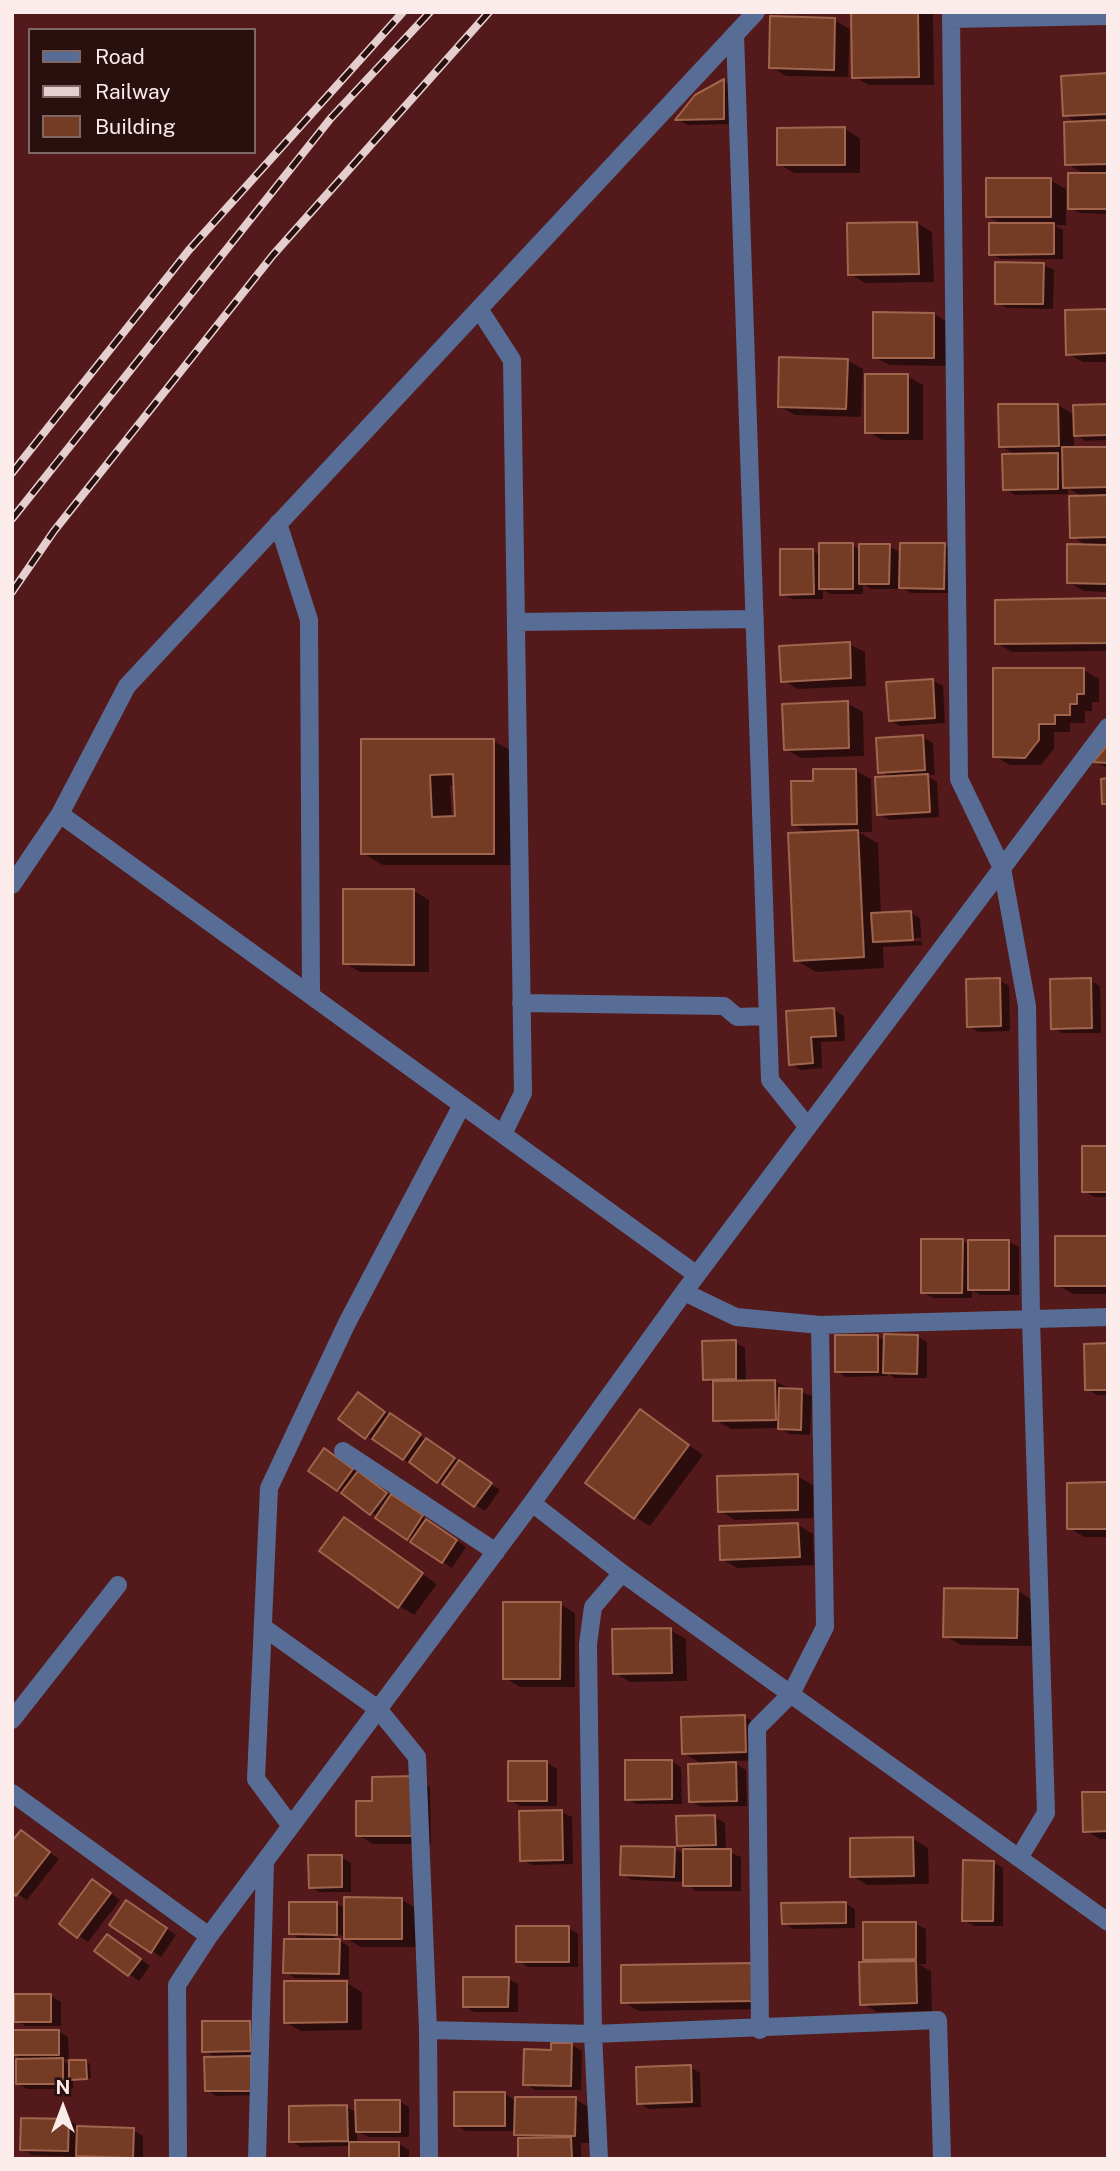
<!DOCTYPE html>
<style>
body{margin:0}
#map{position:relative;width:1120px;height:2171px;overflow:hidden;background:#541a1b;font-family:"Public Sans",sans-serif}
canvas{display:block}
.frame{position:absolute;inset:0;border:14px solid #fbebea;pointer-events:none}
.legend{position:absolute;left:28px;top:28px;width:228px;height:126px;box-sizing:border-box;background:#29100f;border:2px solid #7d6867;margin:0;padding:9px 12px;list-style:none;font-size:21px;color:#fbebea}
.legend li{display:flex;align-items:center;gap:14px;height:35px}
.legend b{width:35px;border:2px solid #7d6867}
.north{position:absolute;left:28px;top:2073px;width:70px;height:70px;-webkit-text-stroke:5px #29100f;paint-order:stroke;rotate:0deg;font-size:19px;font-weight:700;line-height:28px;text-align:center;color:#fbebea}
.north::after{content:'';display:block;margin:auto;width:24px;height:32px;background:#fbebea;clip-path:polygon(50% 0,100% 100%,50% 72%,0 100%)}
</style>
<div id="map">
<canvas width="1120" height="2171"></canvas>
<div class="frame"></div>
<ul class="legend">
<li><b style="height:9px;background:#586d95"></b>Road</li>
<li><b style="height:9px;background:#e4cfce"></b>Railway</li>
<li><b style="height:19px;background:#743c25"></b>Building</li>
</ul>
<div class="north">N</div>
</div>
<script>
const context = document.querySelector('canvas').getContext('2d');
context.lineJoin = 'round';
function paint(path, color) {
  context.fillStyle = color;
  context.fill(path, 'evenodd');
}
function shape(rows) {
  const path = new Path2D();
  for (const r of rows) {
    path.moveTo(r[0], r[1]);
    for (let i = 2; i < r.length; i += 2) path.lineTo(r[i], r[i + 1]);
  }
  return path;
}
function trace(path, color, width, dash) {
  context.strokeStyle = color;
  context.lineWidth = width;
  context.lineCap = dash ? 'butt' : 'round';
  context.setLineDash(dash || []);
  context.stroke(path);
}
const shadow = shape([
 [853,12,933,12,934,85,869,85,854,77],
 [834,20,850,29,848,77,786,76,771,67],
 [1108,75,1108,214,1080,213,1070,208,1086,175,1067,164,1078,123,1064,115],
 [724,81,734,87,734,124,687,125,678,119,696,96],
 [845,129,860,138,860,173,794,173,779,164],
 [1050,180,1066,189,1066,225,1053,225,1063,230,1063,259,1001,259,991,254,1003,225,988,216],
 [917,223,932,232,934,282,865,283,850,274],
 [1044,265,1054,270,1053,309,1007,308,997,303],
 [1108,311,1108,362,1083,362,1068,354],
 [934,314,949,323,948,366,890,365,874,357],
 [847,360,863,369,861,417,795,415,779,406],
 [907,376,923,385,923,440,882,440,867,431],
 [1058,405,1075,415,1108,405,1108,440,1085,441,1074,434,1074,449,1108,449,1108,592,1084,591,1068,582,1088,546,1072,537,1084,498,1068,488,1068,494,1015,495,1005,489,1018,456,1001,446],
 [852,545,861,550,889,546,901,553,945,545,955,551,954,593,911,593,899,586,899,589,871,589,863,584,863,594,831,594,823,590,823,599,792,599,782,594,813,551,820,555],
 [1108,600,1108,651,1012,652,997,643],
 [849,644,865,652,866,686,798,689,782,680],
 [1084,670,1099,679,1099,702,1092,702,1092,711,1085,711,1085,723,1070,723,1070,732,1054,732,1054,749,1041,765,1010,765,994,756],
 [933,681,943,686,945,723,900,726,890,720],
 [847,703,863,712,864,756,801,758,785,749],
 [923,737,933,743,935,775,926,775,937,782,939,817,889,820,879,814,891,778,880,771],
 [362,741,493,741,514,752,514,865,383,865,362,853],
 [455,785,457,818,452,818,450,786],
 [1108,747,1108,767,1105,767,1096,762],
 [856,771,871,779,872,832,858,832,878,843,881,914,910,912,920,918,922,945,883,947,884,968,816,972,796,960,810,834,793,824,814,782],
 [921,938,922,941,883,943,883,940],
 [414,891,429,900,429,972,360,972,345,963],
 [999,980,1009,986,1010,1031,978,1032,968,1026],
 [1090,980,1100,986,1101,1033,1063,1033,1053,1028],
 [834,1010,844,1016,845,1041,821,1042,822,1068,801,1070,791,1064,788,1013],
 [1108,1148,1108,1197,1094,1197,1084,1191],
 [1108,1238,1108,1294,1073,1294,1057,1285],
 [963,1241,970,1245,1009,1242,1019,1247,1019,1295,980,1295,972,1290,972,1298,933,1298,922,1292],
 [917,1336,927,1342,927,1378,895,1378,888,1374,888,1376,846,1377,836,1371,878,1337,885,1341],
 [735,1342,745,1348,746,1382,775,1382,812,1396,810,1435,789,1434,780,1428,731,1429,715,1420,715,1384,704,1379],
 [1108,1345,1108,1395,1097,1395,1087,1389],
 [368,1400,500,1490,485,1511,340,1419],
 [641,1411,703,1455,650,1526,635,1517],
 [334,1456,466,1547,452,1568,310,1470],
 [797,1476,813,1485,813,1518,735,1520,720,1511],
 [1108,1484,1108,1537,1084,1537,1069,1528],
 [798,1525,813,1534,814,1565,737,1568,722,1559],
 [359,1528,437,1584,414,1615,399,1606],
 [1018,1591,1033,1600,1032,1646,961,1645,945,1636],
 [560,1604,575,1613,575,1687,520,1687,505,1678],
 [670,1630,686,1639,687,1681,630,1682,615,1673],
 [745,1717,760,1726,761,1760,731,1761,746,1770,747,1806,701,1807,691,1801,704,1765,683,1753],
 [671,1761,681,1767,682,1804,637,1804,627,1799],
 [547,1763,557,1769,557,1806,520,1806,510,1800],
 [415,1778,430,1787,431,1844,373,1844,358,1835,373,1803],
 [1108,1793,1108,1839,1100,1839,1085,1830],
 [562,1812,572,1817,573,1864,532,1865,522,1860],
 [715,1817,725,1823,726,1851,741,1857,741,1891,695,1891,685,1882,632,1880,622,1874,675,1849,685,1855,690,1851,679,1845],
 [21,1832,59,1859,27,1900,17,1894],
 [913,1839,928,1848,929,1884,867,1885,852,1876],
 [341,1857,351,1863,351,1892,320,1892,310,1887],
 [993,1862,1003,1868,1003,1926,974,1926,964,1920],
 [103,1887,120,1900,88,1942,61,1924],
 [402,1900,417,1909,417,1947,361,1947,330,1929,328,1932,349,1947,349,1979,295,1978,285,1972,303,1941,290,1933,337,1904,346,1909],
 [845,1903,855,1909,855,1928,793,1929,783,1923],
 [137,1908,176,1935,161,1957,152,1951],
 [916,1924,926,1929,926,1964,918,1964,931,1971,932,2011,877,2012,862,2003,874,1964,865,1959],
 [568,1928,578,1934,578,1967,528,1967,518,1961],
 [117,1942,150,1966,139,1981,96,1951],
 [752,1965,768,2009,639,2011,623,2002],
 [508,1979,518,1984,518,2012,474,2012,464,2006],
 [347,1983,362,1992,362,2030,301,2031,285,2022],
 [51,1996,61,2002,61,2026,26,2026,16,2021],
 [250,2022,260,2028,260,2056,247,2056,260,2064,261,2095,216,2096,206,2090,217,2058,204,2051],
 [58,2031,68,2037,69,2059,61,2059,70,2065,86,2061,90,2064,91,2078,73,2078,73,2089,27,2089,17,2083,25,2061,14,2054],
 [572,2045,582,2051,581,2090,535,2090,525,2084,552,2052],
 [690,2067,700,2073,701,2107,649,2109,639,2103],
 [505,2094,516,2101,575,2099,590,2108,590,2143,581,2143,581,2159,520,2159,526,2140,516,2134,516,2131,466,2131,456,2125],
 [399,2101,409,2107,409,2137,368,2137,357,2131,357,2144,399,2144,409,2150,409,2159,350,2159,350,2146,301,2147,291,2141,347,2107,357,2113],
 [68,2120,78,2126,133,2130,143,2136,143,2159,32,2155,22,2149]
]);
const building = shape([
 [851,12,918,12,919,77,852,78,851,12],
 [770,16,835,18,834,70,769,68,770,16],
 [1108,73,1108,114,1063,116,1061,76,1108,73],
 [724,79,724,119,675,120,695,95,724,79],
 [1108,120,1108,164,1065,165,1064,122,1108,120],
 [845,127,845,165,777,165,777,128,845,127],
 [1068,173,1108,173,1108,209,1068,209,1068,173],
 [986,178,1051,178,1051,217,986,217,986,178],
 [917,222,919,274,848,275,847,223,917,222],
 [989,223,1054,223,1054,254,989,255,989,223],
 [995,262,1044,263,1043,304,995,304,995,262],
 [1108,309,1108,353,1066,355,1065,310,1108,309],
 [873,312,934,313,934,358,873,358,873,312],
 [779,357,848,359,846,409,778,407,779,357],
 [865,374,908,374,908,433,865,433,865,374],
 [998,404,1058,404,1059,446,999,447,998,404],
 [1108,404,1108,435,1074,436,1073,405,1108,404],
 [1062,447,1108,447,1108,487,1063,488,1062,447],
 [1058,453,1058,489,1003,490,1002,454,1058,453],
 [1108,495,1108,537,1070,538,1069,496,1108,495],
 [819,543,853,543,853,589,819,589,819,543],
 [900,543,945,543,944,589,899,588,900,543],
 [859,544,890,544,889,584,859,584,859,544],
 [1067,544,1108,545,1108,584,1067,583,1067,544],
 [780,549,813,549,814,594,780,595,780,549],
 [1108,598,1108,643,995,644,995,600,1108,598],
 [850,642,851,678,781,682,779,646,850,642],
 [993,668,1084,668,1084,694,1077,694,1077,704,1070,704,1070,715,1055,715,1055,724,1039,724,1039,740,1025,758,993,757,993,668],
 [933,679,935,718,889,721,886,682,933,679],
 [848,701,849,748,784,750,782,704,848,701],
 [923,735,925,770,878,773,876,738,923,735],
 [361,739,494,739,494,854,361,854,361,739],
 [453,774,455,816,432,817,430,775,453,774],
 [1108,744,1108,763,1093,762,1108,744],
 [813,769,856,769,857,824,792,825,791,781,813,781,813,769],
 [928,774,930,812,877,815,875,777,928,774],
 [1108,778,1108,804,1102,804,1101,779,1108,778],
 [858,830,864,957,794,961,788,833,858,830],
 [343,889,414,889,414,965,343,964,343,889],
 [911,911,913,940,873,942,871,913,911,911],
 [1000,978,1001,1026,967,1027,966,979,1000,978],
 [1091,978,1092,1028,1051,1029,1050,979,1091,978],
 [834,1008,836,1036,811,1037,813,1063,789,1065,786,1011,834,1008],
 [1082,1146,1108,1146,1108,1192,1082,1192,1082,1146],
 [1055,1236,1108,1236,1108,1286,1055,1286,1055,1236],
 [921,1239,963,1239,962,1293,921,1293,921,1239],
 [968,1240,1009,1240,1009,1290,968,1290,968,1240],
 [884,1334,918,1335,917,1374,883,1373,884,1334],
 [835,1335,878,1335,878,1372,835,1372,835,1335],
 [736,1340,736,1379,703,1380,702,1341,736,1340],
 [1108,1343,1108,1390,1085,1390,1084,1344,1108,1343],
 [775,1380,776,1420,713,1421,713,1381,775,1380],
 [779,1388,802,1389,801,1430,778,1429,779,1388],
 [358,1392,385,1412,365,1439,338,1419,358,1392],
 [640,1409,689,1445,634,1519,585,1483,640,1409],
 [390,1413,421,1434,403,1460,372,1439,390,1413],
 [426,1438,455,1458,437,1483,409,1462,426,1438],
 [324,1448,353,1469,337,1491,308,1471,324,1448],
 [459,1460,492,1483,474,1507,442,1484,459,1460],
 [358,1471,387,1493,370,1515,341,1493,358,1471],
 [798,1474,798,1510,718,1512,717,1476,798,1474],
 [1108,1482,1108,1529,1067,1529,1067,1483,1108,1482],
 [391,1494,423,1515,407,1540,375,1518,391,1494],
 [344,1517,423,1573,398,1608,319,1551,344,1517],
 [426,1519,457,1540,442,1563,410,1542,426,1519],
 [798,1523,800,1557,720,1560,719,1526,798,1523],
 [944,1588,1018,1589,1017,1638,943,1637,944,1588],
 [503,1602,561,1602,560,1679,503,1679,503,1602],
 [671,1628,672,1673,613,1674,612,1629,671,1628],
 [745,1715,746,1752,682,1754,681,1717,745,1715],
 [625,1760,672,1760,672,1799,625,1800,625,1760],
 [508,1761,547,1761,547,1801,508,1801,508,1761],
 [736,1762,737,1801,689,1802,688,1764,736,1762],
 [415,1776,416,1836,356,1836,356,1801,372,1801,372,1777,415,1776],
 [1082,1792,1108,1792,1108,1831,1083,1832,1082,1792],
 [562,1810,563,1860,520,1861,519,1811,562,1810],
 [715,1815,716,1845,677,1846,676,1816,715,1815],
 [21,1830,50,1852,16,1896,12,1892,12,1841,21,1830],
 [913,1837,914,1876,850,1877,850,1838,913,1837],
 [621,1846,675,1847,674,1877,620,1875,621,1846],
 [683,1849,731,1849,731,1886,683,1886,683,1849],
 [308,1855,342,1855,342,1887,309,1888,308,1855],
 [963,1860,994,1861,993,1921,962,1921,963,1860],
 [92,1879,111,1893,77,1938,59,1924,92,1879],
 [344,1897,402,1898,402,1939,344,1939,344,1897],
 [126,1900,167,1928,151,1953,109,1925,126,1900],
 [289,1902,337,1902,337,1935,289,1934,289,1902],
 [846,1902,846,1923,782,1924,781,1903,846,1902],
 [863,1922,916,1922,916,1959,863,1960,863,1922],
 [516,1926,569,1926,569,1962,516,1962,516,1926],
 [107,1934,141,1959,128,1976,94,1951,107,1934],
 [284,1939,340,1939,339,1974,283,1973,284,1939],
 [916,1961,917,2003,860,2005,859,1962,916,1961],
 [753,1963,753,2001,621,2003,621,1965,753,1963],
 [463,1977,509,1977,508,2007,463,2007,463,1977],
 [284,1981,347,1981,347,2022,284,2023,284,1981],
 [14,1994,51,1994,51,2022,14,2022,14,1994],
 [202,2021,250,2021,251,2051,202,2052,202,2021],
 [12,2030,59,2030,59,2055,12,2055,12,2030],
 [551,2043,572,2043,571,2086,523,2085,524,2049,551,2050,551,2043],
 [251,2056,251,2091,205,2091,204,2057,251,2056],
 [63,2058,63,2084,16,2084,16,2059,63,2058],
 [69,2060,86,2060,87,2079,69,2080,69,2060],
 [691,2065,692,2102,637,2104,636,2067,691,2065],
 [454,2092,505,2092,505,2126,454,2126,454,2092],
 [515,2097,576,2097,575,2136,514,2135,515,2097],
 [355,2100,400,2100,400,2132,356,2132,355,2100],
 [347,2105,348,2141,289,2142,289,2106,347,2105],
 [21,2118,69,2119,68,2151,20,2150,21,2118],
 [77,2126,134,2128,133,2158,76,2156,77,2126],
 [571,2137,572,2159,518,2159,518,2138,571,2137],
 [349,2142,399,2142,399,2159,349,2159,349,2142]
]);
const minor = shape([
 [951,12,959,779,1002,868,1027,1006,1031,1319,1046,1813,1019,1858],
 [951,19,1108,16],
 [735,34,770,1080,808,1127],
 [479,309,512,360,523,1093,503,1134],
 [278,523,309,620,311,995],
 [516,622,755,619],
 [60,814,697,1275],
 [12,885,60,814,127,686,756,12],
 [521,1003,724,1006,737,1017,767,1016],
 [684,1292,736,1317,820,1325,1108,1317],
 [343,1451,496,1552],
 [532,1503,622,1573,1108,1922],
 [263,1627,378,1709,417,1757,428,2030,429,2159],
 [12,1720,118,1585],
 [12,1793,209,1936],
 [291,1826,256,1779,269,1488,347,1323,462,1105],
 [428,2030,593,2034,938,2020,942,2159],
 [760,2030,757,1728,791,1694,825,1627,820,1325],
 [178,2159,177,1985,209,1936,532,1503,684,1292,1108,727],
 [257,2159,265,1861],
 [599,2159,593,2034,588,1644,593,1607,622,1573]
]);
const rail = shape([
 [12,473,189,250,403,12],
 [12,519,331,118,430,12],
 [12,592,54,531,273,255,489,12]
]);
paint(shadow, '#0007');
paint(building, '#743c25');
trace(building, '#a1654d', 2);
trace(minor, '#586d95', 18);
trace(rail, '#e4cfce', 8);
trace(rail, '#29100f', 5, [16]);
</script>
